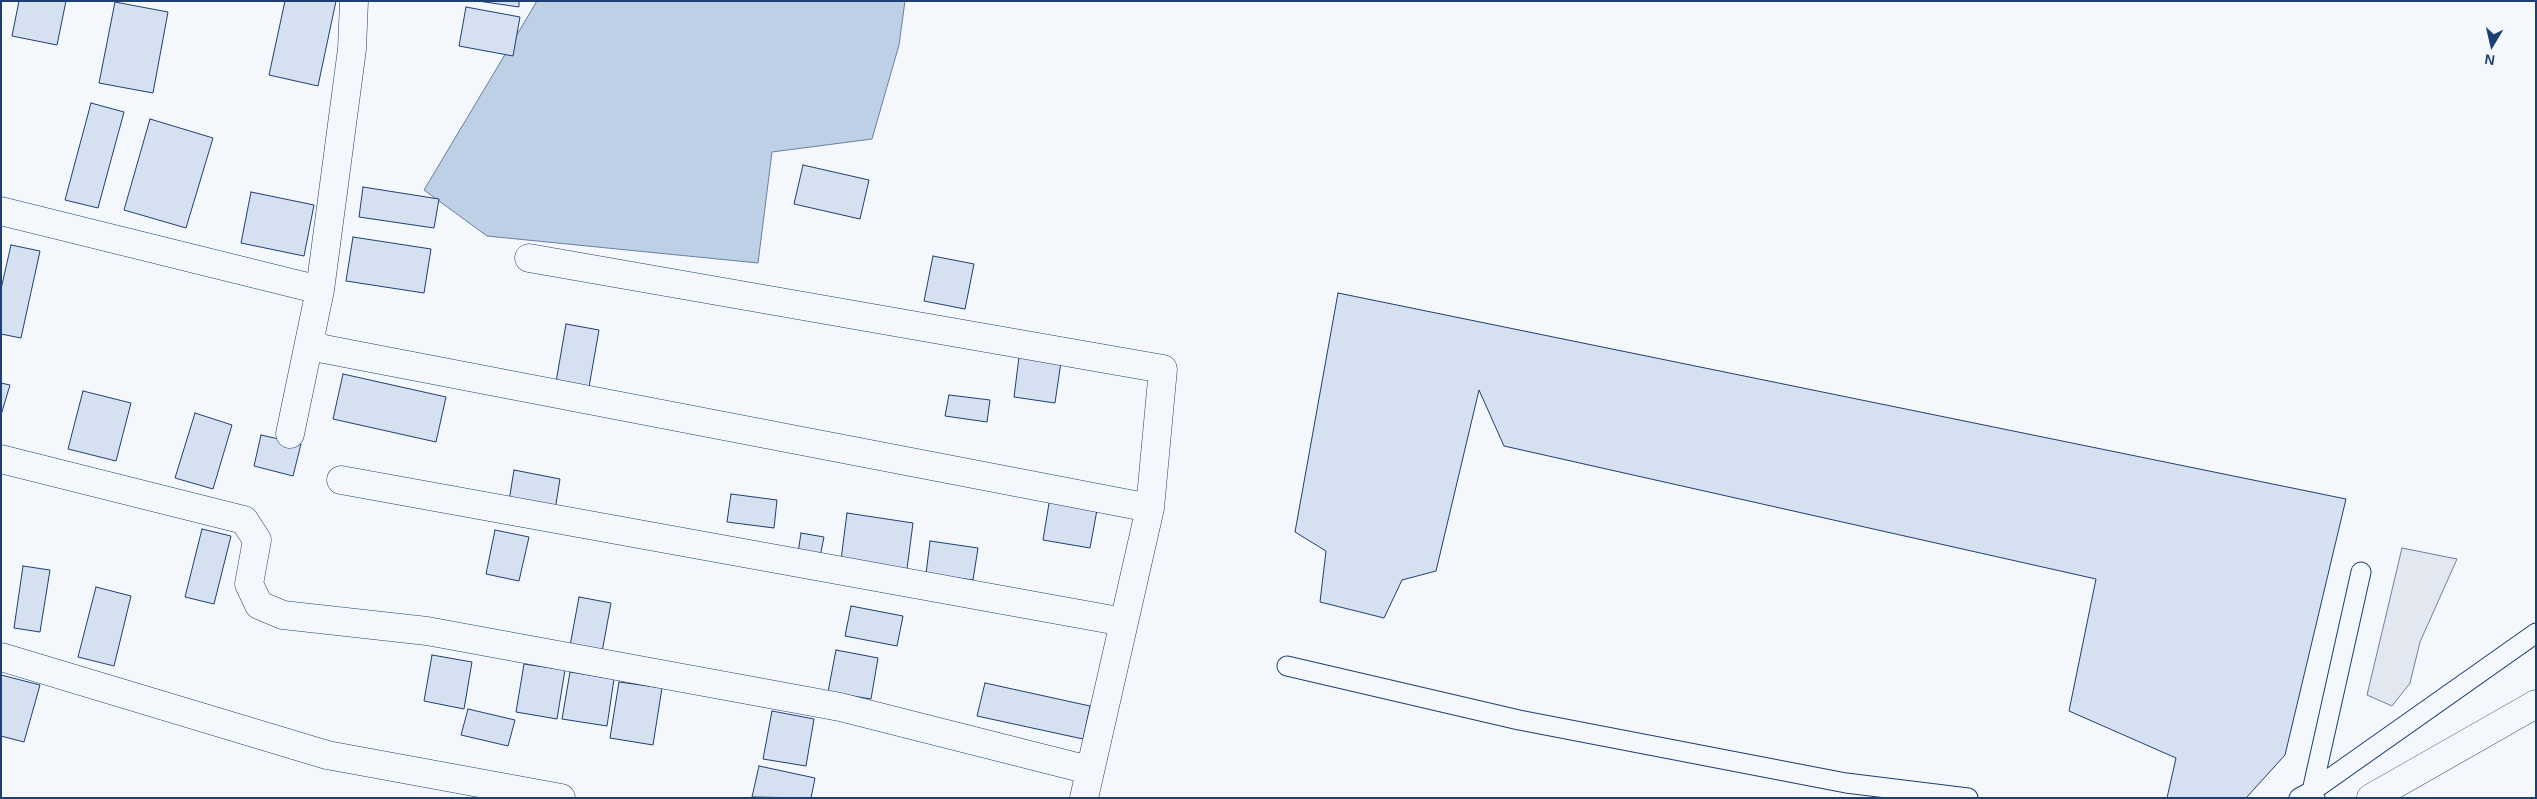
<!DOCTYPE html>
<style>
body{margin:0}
#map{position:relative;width:2537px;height:799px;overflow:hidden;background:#f4f7fb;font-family:Arial,sans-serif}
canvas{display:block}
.frame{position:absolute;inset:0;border:2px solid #1d3f73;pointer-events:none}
.north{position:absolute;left:2467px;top:20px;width:50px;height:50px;-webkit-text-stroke:4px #f4f7fb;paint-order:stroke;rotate:189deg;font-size:14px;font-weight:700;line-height:20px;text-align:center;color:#1d3f73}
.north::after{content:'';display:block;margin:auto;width:18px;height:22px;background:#1d3f73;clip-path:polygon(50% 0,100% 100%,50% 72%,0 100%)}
</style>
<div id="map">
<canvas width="2537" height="799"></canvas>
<div class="frame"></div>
<div class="north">N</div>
</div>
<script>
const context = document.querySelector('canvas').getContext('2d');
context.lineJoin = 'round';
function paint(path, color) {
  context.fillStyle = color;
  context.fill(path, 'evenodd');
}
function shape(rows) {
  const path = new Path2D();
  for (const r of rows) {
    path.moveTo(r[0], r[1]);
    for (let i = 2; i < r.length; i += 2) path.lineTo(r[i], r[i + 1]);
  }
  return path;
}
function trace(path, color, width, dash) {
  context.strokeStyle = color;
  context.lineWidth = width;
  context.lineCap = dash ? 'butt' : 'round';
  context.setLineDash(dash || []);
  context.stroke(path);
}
const parking = shape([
 [2402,548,2457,559,2420,642,2410,683,2392,706,2367,695,2402,548]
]);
const water = shape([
 [537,1,905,1,899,45,872,139,772,152,758,263,487,236,424,190,537,1]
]);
const building = shape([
 [19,1,66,1,57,45,12,36,19,1],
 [285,1,336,1,318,86,269,75,285,1],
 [478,1,519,1,519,7,478,1],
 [115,2,168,12,153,93,99,83,115,2],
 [466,7,520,17,513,56,459,46,466,7],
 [91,103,124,112,98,208,65,200,91,103],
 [150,119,213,138,186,228,124,210,150,119],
 [803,165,869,180,860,219,794,204,803,165],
 [363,187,439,199,434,228,359,217,363,187],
 [251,192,314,205,304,256,241,243,251,192],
 [353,237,431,249,424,293,346,281,353,237],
 [11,245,40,251,21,338,1,334,1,289,11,245],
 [933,256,974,264,965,309,924,301,933,256],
 [1338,293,2346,499,2285,755,2246,798,2167,798,2176,758,2069,711,2096,579,1504,446,1479,390,1436,571,1402,580,1384,618,1320,602,1326,551,1295,532,1338,293],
 [566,324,599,330,589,387,556,382,566,324],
 [1020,349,1062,355,1055,403,1014,397,1020,349],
 [343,374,446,397,436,442,333,419,343,374],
 [1,383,10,385,1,415,1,383],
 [83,391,131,403,116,461,68,449,83,391],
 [949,395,990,400,987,422,945,416,949,395],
 [195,413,232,425,213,489,175,478,195,413],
 [261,435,301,444,293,476,254,466,261,435],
 [514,470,560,479,555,510,509,501,514,470],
 [1051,491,1099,499,1090,548,1043,540,1051,491],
 [731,494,777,500,774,528,727,522,731,494],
 [847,513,913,523,907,569,841,560,847,513],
 [202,529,231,536,214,604,185,597,202,529],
 [495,530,529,537,519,581,486,574,495,530],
 [801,533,824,537,820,557,798,553,801,533],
 [930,541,978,548,973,580,926,574,930,541],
 [23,566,50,570,40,632,14,628,23,566],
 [96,587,131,596,114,666,78,657,96,587],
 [579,597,611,603,602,652,570,646,579,597],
 [851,606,903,616,897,646,845,636,851,606],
 [836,650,878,658,871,699,828,692,836,650],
 [432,655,472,662,464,709,424,701,432,655],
 [524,664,565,670,557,719,516,712,524,664],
 [570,672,614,679,607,726,562,719,570,672],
 [1,675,40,685,24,742,1,736,1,675],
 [619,682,662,688,653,745,610,738,619,682],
 [985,683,1090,706,1083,739,977,716,985,683],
 [468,709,515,720,508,746,461,735,468,709],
 [772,711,814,719,806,766,763,759,772,711],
 [759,766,815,778,811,798,752,797,759,766]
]);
const service = shape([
 [1287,666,1519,720,1846,783,1968,798],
 [2299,798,2312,791,2361,572],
 [2315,798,2312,791,2536,633]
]);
const minor = shape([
 [1,211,320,290,352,49,354,1],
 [529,258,1163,369,1150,508,1084,798],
 [311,333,314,345,324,349,1150,508],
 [290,434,320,290],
 [1,459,244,520,257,540,249,584,259,605,283,615,427,631,840,707,1089,770],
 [341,480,1124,622],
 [1,657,327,755,561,798],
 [2371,798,2536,704]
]);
paint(parking, '#e3e8f0');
trace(parking, '#687fa3', 1);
paint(water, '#bed0e5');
trace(water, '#687fa3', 1);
paint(building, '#d5e0f0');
trace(building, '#1d3f73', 1);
trace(service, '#1d3f73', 21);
trace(minor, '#1d3f73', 29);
trace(service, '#f4f7fb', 19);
trace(minor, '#f4f7fb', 28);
</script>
